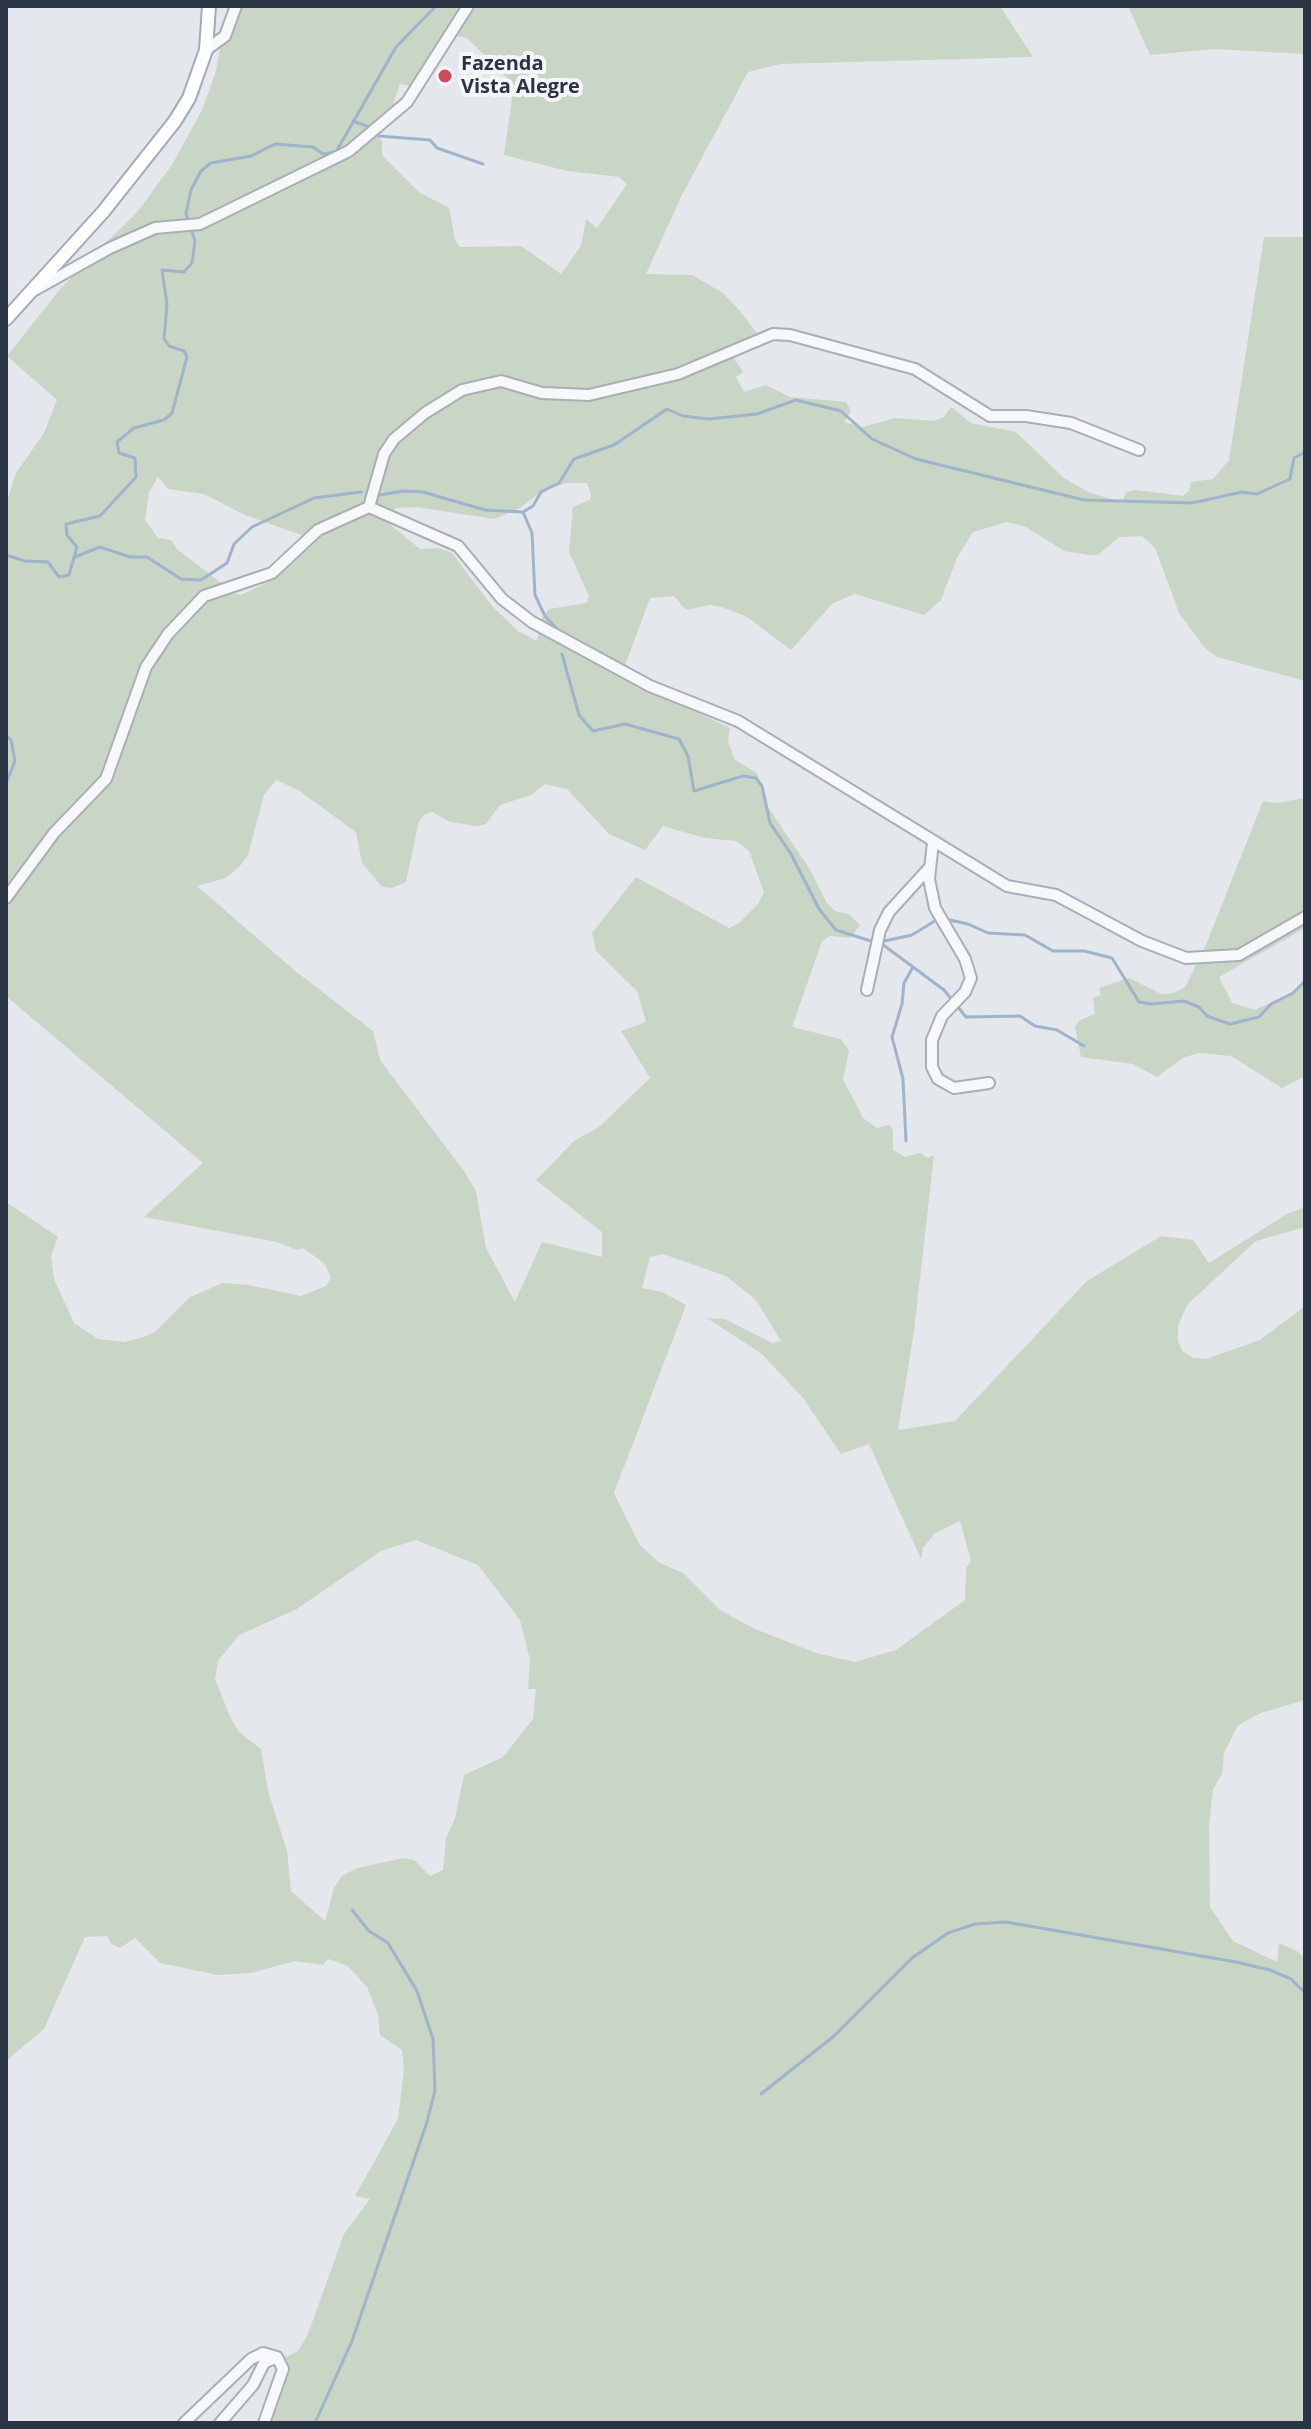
<!DOCTYPE html>
<style>
body{margin:0}
#map{position:relative;width:1311px;height:2429px;overflow:hidden;background:#e4e7ec;font-family:"Open Sans",sans-serif}
canvas{display:block}
.frame{position:absolute;inset:0;border:8px solid #2b3445;pointer-events:none}
</style>
<div id="map">
<canvas width="1311" height="2429"></canvas>
<div class="frame"></div>
</div>
<script>
const context = document.querySelector('canvas').getContext('2d');
context.lineJoin = 'round';
function paint(path, color) {
  context.fillStyle = color;
  context.fill(path, 'evenodd');
}
function shape(rows) {
  const path = new Path2D();
  for (const r of rows) {
    path.moveTo(r[0], r[1]);
    for (let i = 2; i < r.length; i += 2) path.lineTo(r[i], r[i + 1]);
  }
  return path;
}
function trace(path, color, width, dash) {
  context.strokeStyle = color;
  context.lineWidth = width;
  context.lineCap = dash ? 'butt' : 'round';
  context.setLineDash(dash || []);
  context.stroke(path);
}
function drawText(font, color, halo, rows, align = 'center') {
  context.font = font + ' "Open Sans",sans-serif';
  context.lineWidth = 8;
  context.setLineDash([]);
  context.textBaseline = 'middle';
  context.strokeStyle = halo;
  context.fillStyle = color;
  for (const [text, x, y, turn = 0] of rows) {
    context.save();
    context.translate(x, y);
    context.rotate((+turn || 0) * Math.PI / 180);
    context.textAlign = isNaN(turn) ? turn : align;
    if (halo) context.strokeText(text, 0, 0);
    context.fillText(text, 0, 0);
    context.restore();
  }
}
const green = shape([
 [228,6,1000,6,1033,57,781,64,748,72,682,195,646,274,692,275,723,293,740,311,760,337,730,352,743,372,736,377,744,392,766,385,790,397,846,402,851,411,844,422,863,427,895,418,933,421,944,417,951,407,971,423,1016,432,1064,478,1090,493,1122,502,1126,492,1136,490,1183,496,1189,491,1191,482,1213,479,1229,460,1264,237,1305,237,1305,681,1217,657,1204,647,1179,613,1155,548,1142,536,1119,537,1098,555,1089,555,1064,551,1026,527,1007,522,973,532,957,558,941,600,924,615,855,594,833,603,791,650,747,617,722,607,710,605,686,610,674,596,650,598,621,676,730,728,728,742,735,760,757,773,766,804,811,871,826,902,835,911,849,914,860,925,850,938,830,936,822,941,792,1027,841,1039,849,1051,843,1079,863,1118,877,1128,889,1125,893,1130,893,1150,905,1157,920,1153,928,1158,934,1155,914,1331,898,1430,955,1421,1087,1281,1161,1236,1193,1240,1209,1263,1287,1214,1305,1207,1305,1227,1256,1241,1187,1305,1178,1326,1178,1340,1182,1351,1193,1358,1206,1359,1260,1340,1305,1306,1305,1700,1261,1713,1238,1725,1224,1753,1222,1774,1213,1789,1209,1825,1210,1907,1233,1941,1277,1962,1279,1943,1297,1951,1305,1959,1305,2423,262,2423,278,2374,273,2364,298,2351,308,2334,344,2234,370,2199,355,2196,398,2119,404,2069,402,2050,380,2035,378,2015,367,1987,348,1966,328,1959,323,1965,295,1961,251,1973,218,1975,160,1963,135,1938,120,1948,111,1944,107,1936,85,1937,44,2029,6,2061,6,1202,58,1237,51,1256,54,1279,74,1323,98,1339,124,1342,144,1337,155,1332,190,1297,223,1283,249,1285,301,1296,326,1286,331,1278,324,1263,303,1248,297,1250,277,1242,144,1217,203,1163,6,996,6,504,16,473,44,433,57,400,7,356,61,288,138,211,172,165,202,110,216,71],
 [456,36,467,38,514,85,504,155,567,171,619,177,627,184,597,228,586,219,581,246,561,274,521,246,460,247,455,239,449,208,419,192,382,155,382,142,375,133,389,117,400,84,411,86],
 [158,477,168,489,204,494,245,515,307,537,290,563,274,579,241,595,234,593,177,549,171,540,158,538,145,520,149,492],
 [566,483,587,483,591,494,590,500,573,507,569,552,589,596,587,603,549,609,542,618,537,641,518,631,492,606,452,553,438,548,420,549,385,520,385,514,397,508,416,507,494,519,520,508,542,491],
 [276,780,298,790,356,832,362,863,382,887,392,888,406,882,419,821,424,815,432,812,450,822,478,826,486,824,500,805,531,795,545,784,567,789,609,834,645,850,663,826,705,838,736,841,749,851,764,892,758,904,739,923,729,928,636,877,592,933,596,951,637,991,646,1022,621,1031,650,1078,599,1127,574,1141,536,1180,602,1232,602,1257,542,1242,515,1302,486,1248,476,1191,464,1171,380,1060,373,1031,294,970,197,886,226,878,240,866,248,855,264,795],
 [663,1254,726,1276,756,1300,781,1341,772,1343,725,1319,707,1318,762,1354,803,1398,841,1454,869,1444,921,1559,923,1548,935,1533,960,1521,971,1561,966,1568,965,1600,896,1650,855,1662,816,1653,755,1629,720,1610,683,1573,658,1562,639,1544,614,1493,686,1305,662,1292,642,1288,650,1257],
 [416,1540,478,1565,520,1620,530,1660,528,1689,536,1689,533,1719,503,1757,464,1775,455,1818,446,1838,443,1870,430,1876,414,1860,404,1858,357,1868,342,1876,334,1888,325,1921,291,1891,287,1851,268,1791,261,1749,239,1732,231,1719,215,1679,218,1661,239,1635,297,1609,381,1551],
 [1128,6,1305,6,1305,54,1215,49,1150,55],
 [1305,798,1305,928,1219,977,1232,1003,1255,1010,1294,992,1305,980,1305,1076,1282,1088,1231,1056,1198,1053,1183,1058,1157,1077,1133,1064,1081,1057,1075,1027,1080,1020,1095,1014,1093,998,1101,995,1099,988,1129,978,1161,994,1174,993,1185,987,1206,945,1263,801,1276,803]
]);
const stream = shape([
 [353,121,369,127],
 [379,136,430,140,437,148,483,164],
 [380,495,403,491,423,492,485,510,523,512,533,506,541,492,559,483,574,459,614,445,667,409,683,416,709,419,757,414,796,400,841,411,872,439,916,459,1084,500,1192,503,1242,492,1257,494,1290,479,1294,458,1305,452],
 [523,512,532,533,535,595,545,616,561,633],
 [6,555,25,561,48,562,59,577,69,575,77,547,67,535,66,524,100,516,136,477,135,458,119,453,117,442,134,428,164,420,172,413,187,357,184,351,169,346,164,339,167,304,162,270,184,272,192,263,195,241,186,214,191,190,201,171,211,163,251,156,275,144,313,147,323,154,336,152,396,47,436,6],
 [75,557,100,547,130,557,147,557,181,579,201,580,227,563,234,544,252,527,314,498,361,492],
 [562,654,579,715,593,731,625,724,679,739,688,756,694,791,743,776,756,778,762,786,770,823,791,854,819,909,836,930,874,942],
 [6,736,11,740,15,761,6,783],
 [945,919,968,924,988,933,1025,935,1053,951,1084,951,1112,958,1139,1002,1151,1004,1184,1001,1199,1007,1207,1016,1230,1024,1259,1017,1271,1004,1293,993,1305,981],
 [880,942,912,935,938,919],
 [882,944,944,990,966,1017,1020,1016,1035,1026,1057,1030,1084,1046],
 [906,1141,903,1079,892,1037,902,1004,904,983,913,967],
 [761,2094,834,2036,912,1958,948,1933,975,1924,1006,1922,1236,1962,1270,1970,1291,1979,1305,1993],
 [315,2423,352,2341,427,2122,435,2090,433,2039,417,1991,388,1943,369,1931,352,1910]
]);
const minor = shape([
 [206,50,225,36,236,6],
 [33,291,110,248,155,228,200,224,349,151,407,102,468,6],
 [369,507,384,454,394,439,425,413,462,390,501,381,542,393,589,395,678,374,773,334,790,335,915,369,990,416,1026,416,1071,423,1139,450],
 [933,842,929,879,935,908,965,959,971,978,965,992,942,1016,932,1040,932,1067,938,1079,954,1088,989,1083],
 [6,898,54,833,106,779,146,667,168,634,204,596,272,573,318,530,369,507,458,546,502,599,532,622,650,686,738,721,1007,886,1056,895,1142,941,1186,958,1239,955,1305,917],
 [867,990,880,930,889,912,929,868],
 [184,2423,251,2359,263,2353,277,2357,283,2369,264,2423],
 [220,2423,253,2385,264,2363,277,2357]
]);
const major = shape([
 [6,319,103,212,175,121,189,98,206,50,209,6]
]);
const markers = [
 [445,76,8,"#d1495b"]
];
const poiNames = [
 ["Fazenda",461,64],
 ["Vista Alegre",461,87]
];
paint(green, '#c9d6c5');
trace(stream, '#9fb4cc', 3);
trace(minor, '#a9aeb7', 14);
trace(major, '#a3abb8', 16);
trace(minor, '#f7f8fa', 10);
trace(major, '#fff', 12);
for (const [x, y, r, color] of markers) {
  const dot = new Path2D();
  dot.arc(x, y, r, 0, 2 * Math.PI);
  context.fillStyle = color;
  context.fill(dot);
  trace(dot, '#f4f6f9', 3);
}
drawText('bold 20px', '#2b3445', '#f4f6f9', poiNames, 'left');
</script>
